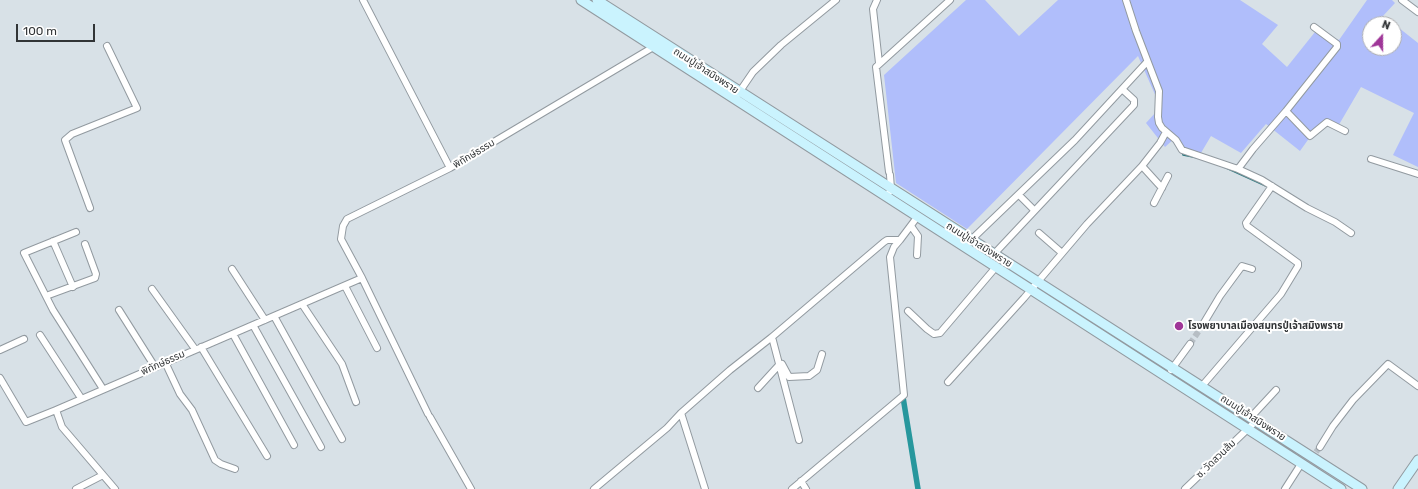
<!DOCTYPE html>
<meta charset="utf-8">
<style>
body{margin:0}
#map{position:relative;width:1418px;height:489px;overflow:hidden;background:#d8e1e7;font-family:Rubik,sans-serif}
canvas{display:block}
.north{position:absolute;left:1362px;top:16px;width:40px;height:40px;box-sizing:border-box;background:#fff;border:1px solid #adaeaf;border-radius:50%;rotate:21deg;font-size:11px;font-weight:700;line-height:16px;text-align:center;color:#313436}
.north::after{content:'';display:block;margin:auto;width:14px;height:18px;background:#9f3698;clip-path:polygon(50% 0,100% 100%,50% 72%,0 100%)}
.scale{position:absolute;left:16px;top:24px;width:79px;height:18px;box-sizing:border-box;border:2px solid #313436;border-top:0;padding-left:5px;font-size:12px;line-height:14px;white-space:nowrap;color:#313436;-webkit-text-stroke:3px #fff;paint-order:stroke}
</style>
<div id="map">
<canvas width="1418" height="489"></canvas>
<div class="north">N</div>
<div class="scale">100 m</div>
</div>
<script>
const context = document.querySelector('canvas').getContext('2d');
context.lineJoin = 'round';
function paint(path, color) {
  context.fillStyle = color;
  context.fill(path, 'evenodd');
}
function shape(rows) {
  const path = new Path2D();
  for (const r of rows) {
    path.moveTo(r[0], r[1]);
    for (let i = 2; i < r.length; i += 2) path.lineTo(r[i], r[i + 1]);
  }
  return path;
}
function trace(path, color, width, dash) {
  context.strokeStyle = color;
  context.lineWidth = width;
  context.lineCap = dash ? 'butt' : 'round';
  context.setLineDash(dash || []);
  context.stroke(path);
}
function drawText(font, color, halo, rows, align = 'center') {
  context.font = font + ' Rubik,"Noto Sans Thai",sans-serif';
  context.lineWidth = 4;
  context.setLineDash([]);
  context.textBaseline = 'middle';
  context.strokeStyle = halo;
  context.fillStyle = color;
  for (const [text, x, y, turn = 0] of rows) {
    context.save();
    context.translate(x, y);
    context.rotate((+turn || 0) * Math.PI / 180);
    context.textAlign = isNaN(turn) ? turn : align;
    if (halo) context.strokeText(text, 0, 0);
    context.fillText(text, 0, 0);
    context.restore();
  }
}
const green = shape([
 [966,0,985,0,1019,36,1058,0,1240,0,1278,25,1262,44,1287,67,1315,32,1339,40,1367,0,1392,0,1395,3,1383,16,1394,24,1370,24,1370,48,1394,48,1394,24,1418,43,1418,167,1393,155,1414,113,1361,87,1337,128,1320,123,1300,151,1266,124,1241,153,1211,136,1198,158,1186,150,1175,138,1165,147,1146,123,1156,112,1157,99,1138,56,967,229,896,183,884,75]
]);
const stream = shape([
 [1182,152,1183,155,1198,158],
 [1224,167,1268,187]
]);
const canal = shape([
 [903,397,918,489]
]);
const streetTunnel = shape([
 [1190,344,1202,326],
 [1316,452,1320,447]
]);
const street = shape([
 [363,0,450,168],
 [877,0,873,9,879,63],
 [1126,0,1136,31,1159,91,1158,117,1159,123,1162,128,1176,140,1182,150,1238,169,1262,180,1307,208,1335,222,1351,233],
 [1402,0,1418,12],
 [738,94,753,72,781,45,836,0],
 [1286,111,1337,47,1337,44,1314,27],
 [1371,159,1418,174],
 [1142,166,1160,143,1166,132],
 [1238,169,1253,149,1286,111,1310,136,1327,122,1345,131],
 [889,172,876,67,950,0],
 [1019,195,1034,210],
 [887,196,891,189,890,175],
 [1154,203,1168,176],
 [90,208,65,140,72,134,137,108,107,46],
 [911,226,918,236,917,255],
 [76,232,24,253,53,310,103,389],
 [1039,233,1062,253],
 [971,240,1075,140,1147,62],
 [53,241,73,287],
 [994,254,1134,105,1134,100,1122,89],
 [232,269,265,320],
 [362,278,428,414],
 [345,286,377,348],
 [152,289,195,349],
 [46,296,95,278,96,274,85,244],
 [302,304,342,364,356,402],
 [119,310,155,367],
 [908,311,927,329,934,334,940,333,996,267],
 [274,316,342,439],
 [253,325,321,447],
 [1202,326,1220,296,1242,266,1252,269],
 [233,334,294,445],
 [40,335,81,398],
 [772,337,799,440],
 [201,347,267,456],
 [0,350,24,339],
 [165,362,180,394,192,410,215,460,221,464,235,469],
 [782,364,789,377,809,376,817,370,822,354],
 [1171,370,1190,344],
 [0,378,26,422,56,410],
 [948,382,1024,298,1087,224,1142,166,1162,188],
 [1202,386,1281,294,1298,266,1298,263,1247,226,1246,223,1272,186],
 [758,388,779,365],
 [681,413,705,489],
 [430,417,471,489],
 [1251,417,1276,390],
 [1320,447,1333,426,1353,400,1388,364,1418,386],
 [801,481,806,489],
 [76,489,103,475],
 [115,489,62,427,56,410,362,278,341,239,343,226,347,219,450,168,655,46],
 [594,489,667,428,681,413,730,370,772,337,884,242,887,240,900,240,918,216],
 [792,489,904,395,890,257,894,247,900,240],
 [1185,489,1256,421],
 [1285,489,1301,464]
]);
const secondary = shape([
 [581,0,1341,489],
 [597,0,1362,489],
 [1398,489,1418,460]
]);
const markers = [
 [1179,326,5,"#9f3698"]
];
const streetNames = [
 ["ถนนปู่เจ้าสมิงพราย",706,71,33],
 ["พิทักษ์ธรรม",474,154,-31],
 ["ถนนปู่เจ้าสมิงพราย",979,245,32],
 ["พิทักษ์ธรรม",163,363,-24],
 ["ถนนปู่เจ้าสมิงพราย",1253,418,33],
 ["ซ. วัดสวนส้ม",1216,459,-44]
];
const poiNames = [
 ["โรงพยาบาลเมืองสมุทรปู่เจ้าสมิงพราย",1188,326]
];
paint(green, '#b0befb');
trace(stream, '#2a797e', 1.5);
trace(canal, '#27979d', 5.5);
trace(streetTunnel, '#b7bec4', 6, [6, 3]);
trace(street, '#929aa0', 8);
trace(secondary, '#929aa0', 11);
trace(street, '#fff', 6);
trace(secondary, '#caf3fe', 9);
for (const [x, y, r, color] of markers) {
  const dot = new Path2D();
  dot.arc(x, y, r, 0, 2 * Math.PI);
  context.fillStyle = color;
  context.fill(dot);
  trace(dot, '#fff', 1.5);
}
drawText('10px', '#313436', '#fff', streetNames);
drawText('bold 10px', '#313436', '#fff', poiNames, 'left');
</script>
